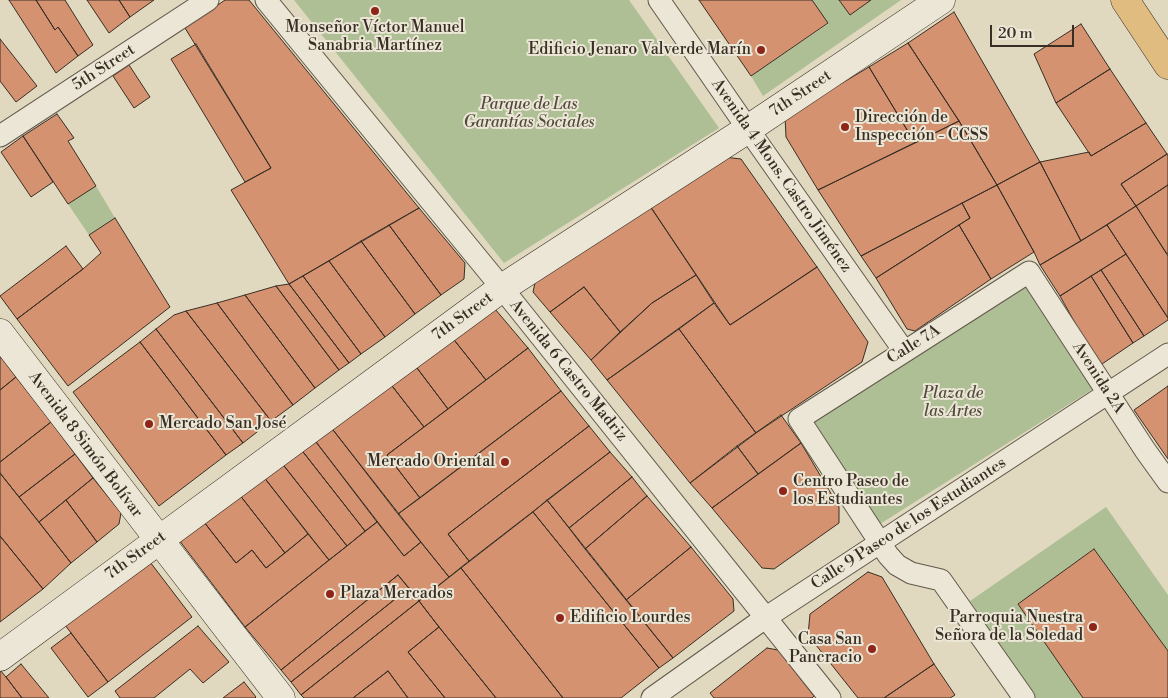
<!DOCTYPE html>
<meta charset="utf-8">
<style>
body{margin:0}
#map{position:relative;width:1168px;height:698px;overflow:hidden;background:#e0d8bf;font-family:"Libre Bodoni",serif}
canvas{display:block}
.scale{position:absolute;left:990px;top:25px;width:84px;height:22px;box-sizing:border-box;border:2px solid #382e24;border-top:0;padding-left:6px;font-size:15px;line-height:18px;white-space:nowrap;color:#382e24;-webkit-text-stroke:4px #ebe6d5;paint-order:stroke}
</style>
<div id="map">
<canvas width="1168" height="698"></canvas>
<div class="scale">20 m</div>
</div>
<script>
const context = document.querySelector('canvas').getContext('2d');
context.lineJoin = 'round';
function paint(path, color) {
  context.fillStyle = color;
  context.fill(path, 'evenodd');
}
function shape(rows) {
  const path = new Path2D();
  for (const r of rows) {
    path.moveTo(r[0], r[1]);
    for (let i = 2; i < r.length; i += 2) path.lineTo(r[i], r[i + 1]);
  }
  return path;
}
function trace(path, color, width, dash) {
  context.strokeStyle = color;
  context.lineWidth = width;
  context.lineCap = dash ? 'butt' : 'round';
  context.setLineDash(dash || []);
  context.stroke(path);
}
function drawText(font, color, halo, rows, align = 'center') {
  context.font = font + ' "Libre Bodoni",serif';
  context.lineWidth = 4;
  context.setLineDash([]);
  context.textBaseline = 'middle';
  context.strokeStyle = halo;
  context.fillStyle = color;
  for (const [text, x, y, turn = 0] of rows) {
    context.save();
    context.translate(x, y);
    context.rotate((+turn || 0) * Math.PI / 180);
    context.textAlign = isNaN(turn) ? turn : align;
    if (halo) context.strokeText(text, 0, 0);
    context.fillText(text, 0, 0);
    context.restore();
  }
}
const green = shape([
 [294,0,629,0,719,128,504,263],
 [812,0,839,0,850,15,871,0,901,0,763,96,751,76,828,24],
 [96,186,115,218,89,235,68,204],
 [1025,283,1093,389,880,524,812,418],
 [1106,507,1168,595,1168,651,1094,549,1018,604,1083,698,1035,698,970,601]
]);
const building = shape([
 [9,0,36,0,55,30,58,27,78,56,56,73,9,0],
 [36,0,65,0,93,45,78,56,58,27,55,30,36,0],
 [87,0,119,0,130,17,109,33,87,0],
 [119,0,154,0,130,17,119,0],
 [225,0,249,0,419,208,289,284,231,190,271,168,185,28,225,0],
 [699,0,812,0,828,23,751,76,699,0],
 [839,0,871,0,850,15,839,0],
 [954,12,1040,162,997,185,959,121,908,43,954,12],
 [1081,24,1110,69,1056,103,1034,54,1081,24],
 [0,39,37,86,16,102,0,81,0,39],
 [908,43,959,121,915,143,869,67,908,43],
 [196,44,271,168,245,182,171,59,196,44],
 [129,65,150,97,134,108,113,76,129,65],
 [869,67,915,143,818,190,786,137,785,117,869,67],
 [1110,69,1146,123,1091,156,1056,103,1110,69],
 [57,114,74,138,68,141,96,186,68,204,23,136,57,114],
 [959,121,997,185,861,256,818,190,959,121],
 [1146,123,1167,154,1121,184,1136,206,1081,241,1040,162,1089,152,1091,156,1146,123],
 [23,136,53,182,31,197,1,152,23,136],
 [1167,154,1168,156,1168,185,1136,206,1121,184,1167,154],
 [724,157,741,159,817,267,730,325,650,206,724,157],
 [1040,162,1081,241,1040,265,1034,252,997,185,1040,162],
 [997,185,1034,252,991,279,959,225,970,218,962,203,997,185],
 [1168,185,1168,254,1167,254,1136,206,1168,185],
 [962,203,970,218,876,278,861,256,962,203],
 [650,206,696,275,652,303,620,332,584,287,550,312,533,292,536,278,650,206],
 [1136,206,1168,256,1168,318,1107,225,1136,206],
 [419,208,465,263,464,279,441,295,389,225,419,208],
 [115,218,170,307,68,386,17,319,83,269,101,253,89,235,115,218],
 [389,225,441,295,415,314,361,241,389,225],
 [959,225,991,279,915,331,907,329,876,278,959,225],
 [1107,225,1126,254,1060,296,1040,265,1107,225],
 [361,241,415,314,385,337,329,261,361,241],
 [66,246,83,269,17,319,0,296,66,246],
 [1126,254,1168,318,1168,320,1144,336,1101,270,1126,254],
 [329,261,385,337,361,354,303,276,329,261],
 [817,267,868,342,862,362,756,433,679,329,714,303,730,325,817,267],
 [1101,270,1144,336,1133,343,1091,276,1101,270],
 [696,275,714,303,607,380,591,360,652,303,696,275],
 [303,276,361,354,349,363,289,284,303,276],
 [1091,276,1133,343,1099,366,1060,296,1091,276],
 [289,284,349,363,339,370,276,286,289,284],
 [276,286,339,370,315,388,245,295,276,286],
 [584,287,620,332,591,360,550,312,584,287],
 [245,295,315,388,293,405,217,303,245,295],
 [217,303,293,405,271,421,186,311,217,303],
 [495,309,528,348,486,380,451,336,495,309],
 [186,311,271,421,243,443,156,329,174,315,186,311],
 [156,329,243,443,226,455,140,342,156,329],
 [679,329,756,433,690,483,607,380,679,329],
 [451,336,486,380,448,409,414,364,451,336],
 [140,342,226,455,159,506,73,392,140,342],
 [528,348,561,391,420,498,387,455,528,348],
 [0,356,16,377,0,390,0,356],
 [414,364,448,409,424,427,389,382,414,364],
 [16,377,51,422,0,462,0,390,16,377],
 [389,382,424,427,387,455,420,498,398,514,330,426,389,382],
 [1168,386,1168,459,1134,410,1168,386],
 [561,391,589,426,448,534,469,561,449,577,398,514,561,391],
 [781,415,801,443,758,474,737,446,781,415],
 [51,422,75,454,19,497,0,473,0,462,51,422],
 [330,426,421,542,404,556,313,438,330,426],
 [589,426,610,452,469,561,448,534,589,426],
 [313,438,377,522,365,531,300,448,313,438],
 [801,443,839,507,839,523,774,569,762,568,712,508,801,443],
 [737,446,758,474,712,508,690,483,737,446],
 [300,448,365,531,347,546,281,462,300,448],
 [610,452,632,477,569,528,547,500,610,452],
 [75,454,93,478,39,522,19,497,75,454],
 [281,462,347,546,329,560,263,476,281,462],
 [0,473,71,563,43,589,0,536,0,473],
 [263,476,308,534,285,553,239,494,263,476],
 [632,477,647,496,585,549,569,528,632,477],
 [93,478,121,513,119,524,97,542,66,500,93,478],
 [239,494,285,553,266,568,252,550,236,563,204,522,239,494],
 [647,496,691,547,626,600,585,549,647,496],
 [66,500,97,542,71,563,39,522,66,500],
 [547,500,673,658,659,668,533,512,547,500],
 [533,512,659,668,621,698,563,698,461,568,533,512],
 [204,522,236,563,252,550,266,568,308,534,329,560,245,627,179,540,204,522],
 [377,522,404,556,421,542,449,577,419,601,398,575,281,670,245,627,377,522],
 [0,536,43,589,0,622,0,536],
 [691,547,733,599,734,611,673,658,626,600,691,547],
 [1094,549,1168,651,1168,698,1083,698,1018,604,1094,549],
 [147,558,192,617,108,682,62,621,147,558],
 [461,568,563,698,496,698,439,627,419,601,461,568],
 [868,572,882,577,934,664,884,698,858,698,808,635,810,614,868,572],
 [398,575,409,588,291,682,281,670,398,575],
 [409,588,419,601,301,695,291,682,409,588],
 [419,601,439,627,408,652,445,698,408,698,388,671,353,698,304,698,301,695,419,601],
 [198,626,229,662,203,683,190,669,154,698,120,698,115,691,198,626],
 [439,627,496,698,445,698,408,652,439,627],
 [71,633,108,682,88,697,51,648,71,633],
 [767,648,778,650,814,696,812,698,714,698,710,693,767,648],
 [21,664,49,698,22,698,6,677,21,664],
 [934,664,955,695,950,698,884,698,934,664],
 [0,670,6,677,22,698,0,698,0,670],
 [388,671,408,698,353,698,388,671],
 [244,682,256,697,255,698,223,698,244,682]
]);
const street = shape([
 [266,0,502,288,830,698],
 [659,0,748,129,904,351],
 [0,136,208,0],
 [652,698,765,618,1168,354],
 [1024,698,941,580,911,573,897,565,888,555,799,419,1029,272,1145,450,1168,482]
]);
const secondary = shape([
 [0,333,281,698],
 [0,657,502,288,748,129,941,0]
]);
const highway = shape([
 [1125,0,1168,65]
]);
const markers = [
 [375,11,5,"#8f2418"],
 [761,50,5,"#8f2418"],
 [845,127,5,"#8f2418"],
 [149,424,5,"#8f2418"],
 [505,462,5,"#8f2418"],
 [783,491,5,"#8f2418"],
 [330,594,5,"#8f2418"],
 [560,618,5,"#8f2418"],
 [1093,627,5,"#8f2418"],
 [872,649,5,"#8f2418"]
];
const poiNames = [
 ["Monseñor Víctor Manuel",375,28,"center"],
 ["Sanabria Martínez",375,46,"center"],
 ["Edificio Jenaro Valverde Marín",751,50,"right"],
 ["Dirección de",855,118],
 ["Inspección - CCSS",855,136],
 ["Mercado San José",159,424],
 ["Mercado Oriental",495,462,"right"],
 ["Centro Paseo de",793,482],
 ["los Estudiantes",793,500],
 ["Plaza Mercados",340,594],
 ["Edificio Lourdes",570,618],
 ["Parroquia Nuestra",1083,618,"right"],
 ["Señora de la Soledad",1083,636,"right"],
 ["Casa San",862,640,"right"],
 ["Pancracio",862,658,"right"]
];
const streetNames = [
 ["5th Street",104,68,-33],
 ["7th Street",801,94,-34],
 ["Avenida 4 Mons. Castro Jiménez",781,176,55],
 ["7th Street",463,317,-36],
 ["Calle 7A",914,345,-32],
 ["Avenida 6 Castro Madriz",568,371,51],
 ["Avenida 2A",1098,378,57],
 ["Avenida 8 Simón Bolívar",85,445,53],
 ["Calle 9 Paseo de los Estudiantes",909,524,-33],
 ["7th Street",136,556,-36]
];
const parkNames = [
 ["Parque de Las",529,105],
 ["Garantías Sociales",529,123],
 ["Plaza de",953,394],
 ["las Artes",953,412]
];
paint(green, '#aebf95');
paint(building, '#d59271');
trace(building, '#382e24', 1);
trace(street, '#62584b', 23);
trace(secondary, '#382e24', 29);
trace(highway, '#382e24', 29);
trace(street, '#ebe6d5', 21);
trace(secondary, '#ebe6d5', 28);
trace(highway, '#e0bc80', 28);
for (const [x, y, r, color] of markers) {
  const dot = new Path2D();
  dot.arc(x, y, r, 0, 2 * Math.PI);
  context.fillStyle = color;
  context.fill(dot);
  trace(dot, '#ebe6d5', 2);
}
drawText('16px', '#382e24', '#ebe6d5', poiNames, 'left');
drawText('16px', '#382e24', '#ebe6d5', streetNames);
drawText('italic 16px', '#504b3b', '#ebe6d5', parkNames);
</script>
